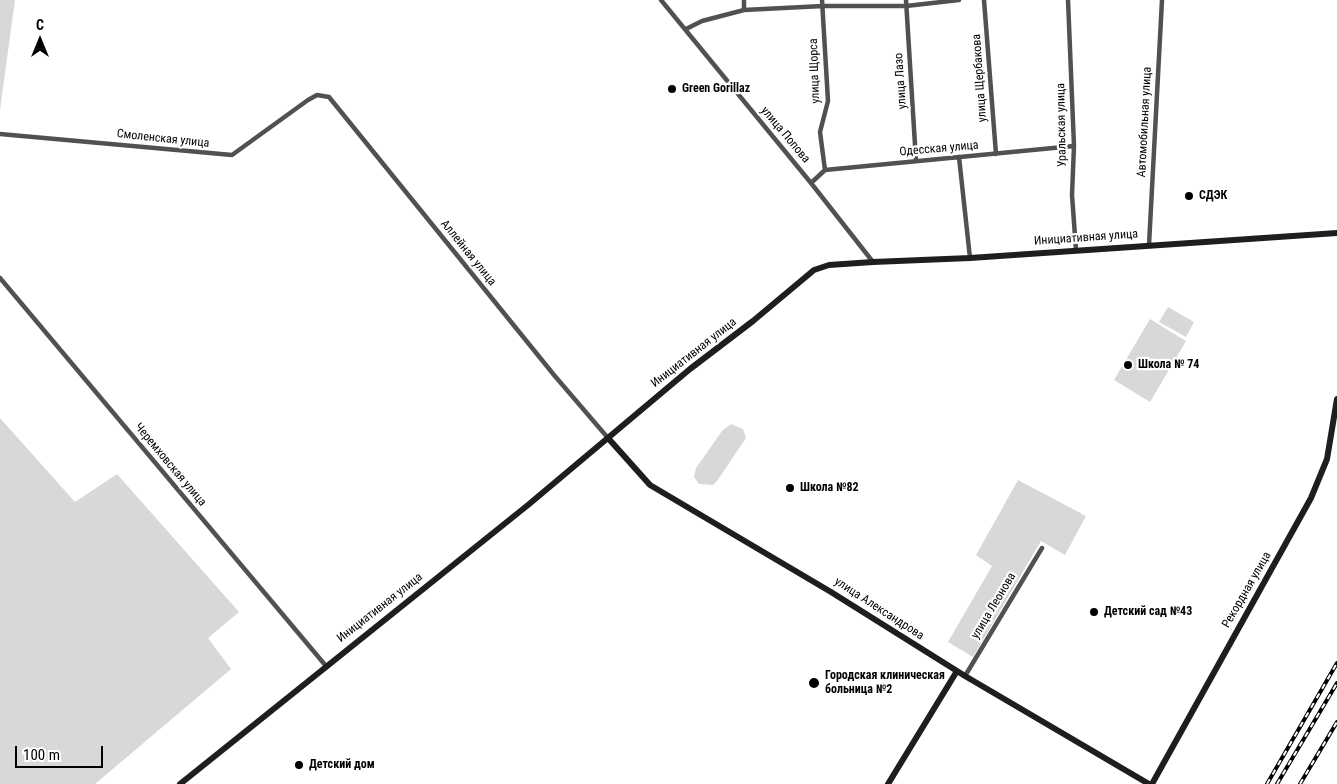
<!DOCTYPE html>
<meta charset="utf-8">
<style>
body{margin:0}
#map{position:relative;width:1337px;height:784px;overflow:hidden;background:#fff;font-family:"Roboto Condensed",sans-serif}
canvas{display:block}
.north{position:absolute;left:15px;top:15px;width:50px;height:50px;-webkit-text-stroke:4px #fff;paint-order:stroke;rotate:0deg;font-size:14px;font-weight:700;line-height:20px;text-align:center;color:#000}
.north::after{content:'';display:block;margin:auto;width:18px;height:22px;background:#000;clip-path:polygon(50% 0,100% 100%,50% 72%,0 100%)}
.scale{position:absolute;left:15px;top:746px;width:88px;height:22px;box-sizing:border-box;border:2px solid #000;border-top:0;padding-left:6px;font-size:15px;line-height:18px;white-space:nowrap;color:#000;-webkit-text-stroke:4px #fff;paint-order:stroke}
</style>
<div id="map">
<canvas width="1337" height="784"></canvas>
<div class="north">С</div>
<div class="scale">100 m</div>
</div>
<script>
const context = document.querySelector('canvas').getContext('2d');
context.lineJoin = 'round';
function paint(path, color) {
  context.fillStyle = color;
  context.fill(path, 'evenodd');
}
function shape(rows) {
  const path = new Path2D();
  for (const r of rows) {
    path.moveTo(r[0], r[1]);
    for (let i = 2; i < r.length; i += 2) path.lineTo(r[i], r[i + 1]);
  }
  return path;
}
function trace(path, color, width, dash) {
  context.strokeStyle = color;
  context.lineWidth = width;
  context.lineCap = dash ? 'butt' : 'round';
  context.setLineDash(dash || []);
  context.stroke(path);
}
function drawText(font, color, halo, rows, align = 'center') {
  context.font = font + ' "Roboto Condensed",sans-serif';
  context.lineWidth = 4.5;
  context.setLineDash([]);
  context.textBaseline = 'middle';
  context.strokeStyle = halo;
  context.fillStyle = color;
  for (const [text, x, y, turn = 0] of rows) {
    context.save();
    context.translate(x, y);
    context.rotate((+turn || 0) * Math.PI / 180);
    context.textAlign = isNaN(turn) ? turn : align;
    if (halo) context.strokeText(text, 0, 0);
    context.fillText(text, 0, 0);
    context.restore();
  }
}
const green = shape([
 [0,0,15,0,0,110],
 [1168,307,1194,322,1186,337,1159,322],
 [1150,319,1186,341,1150,402,1114,380],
 [0,418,75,502,117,474,239,612,208,638,231,669,95,784,0,784],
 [731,424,743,429,746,438,717,481,713,485,699,484,694,477,696,468,722,431],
 [1018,480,1086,516,1065,555,1041,541,973,657,948,642,992,566,976,555]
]);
const street = shape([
 [661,0,811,183,873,262],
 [744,0,744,10],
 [822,0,828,101,820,132,825,170],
 [906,0,916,161],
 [984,0,996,154],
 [1068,0,1074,146,1072,195,1076,250],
 [686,29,702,21,744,10,823,6,906,6,959,0],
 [0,134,232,155,308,100,317,95,329,97,554,375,608,438],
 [959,157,970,258],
 [811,183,825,170,1074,146],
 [1149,245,1162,0],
 [0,278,326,666],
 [965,676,1042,548]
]);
const secondary = shape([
 [608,438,650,485,831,592,965,676,1149,784],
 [180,784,528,505,690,369,753,321,814,270,829,265,873,262,970,258,1337,233],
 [888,784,957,671],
 [1152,784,1311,498,1327,459,1337,399]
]);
const rail = shape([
 [1267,784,1337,663],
 [1277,784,1337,683],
 [1300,784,1337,722]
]);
const markers = [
 [672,89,5,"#000"],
 [1189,196,5,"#000"],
 [1128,365,5,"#000"],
 [790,488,5,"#000"],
 [1094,612,5,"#000"],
 [814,683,6,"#000"],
 [299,765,5,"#000"]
];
const streetNames = [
 ["улица Щорса",815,71,-92],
 ["улица Щербакова",980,78,-94],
 ["улица Лазо",901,81,-94],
 ["Автомобильная улица",1145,122,-87],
 ["Уральская улица",1062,125,-91],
 ["улица Попова",785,135,50],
 ["Смоленская улица",163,139,6],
 ["Одесская улица",939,149,-5],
 ["Инициативная улица",1086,238,-4],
 ["Аллейная улица",468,253,51],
 ["Инициативная улица",694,353,-38],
 ["Черемховская улица",170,465,50],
 ["Рекордная улица",1247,590,-60],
 ["улица Леонова",994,606,-59],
 ["Инициативная улица",380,608,-38],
 ["улица Александрова",879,609,33]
];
const poiNames = [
 ["Green Gorillaz",682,89],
 ["СДЭК",1199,196],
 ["Школа № 74",1138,365],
 ["Школа №82",800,488],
 ["Детский сад №43",1104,612],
 ["Городская клиническая",825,676],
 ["больница №2",825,690],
 ["Детский дом",309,765]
];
paint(green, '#d8d8d8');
trace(street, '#515151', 4.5);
trace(secondary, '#1e1e1e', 6);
trace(rail, '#000', 4);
trace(rail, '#fff', 2, [5.5]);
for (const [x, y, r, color] of markers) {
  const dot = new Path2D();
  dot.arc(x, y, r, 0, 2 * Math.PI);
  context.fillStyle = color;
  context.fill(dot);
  trace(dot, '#fff', 2);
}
drawText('12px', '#000', '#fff', streetNames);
drawText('bold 12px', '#000', '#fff', poiNames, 'left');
</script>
